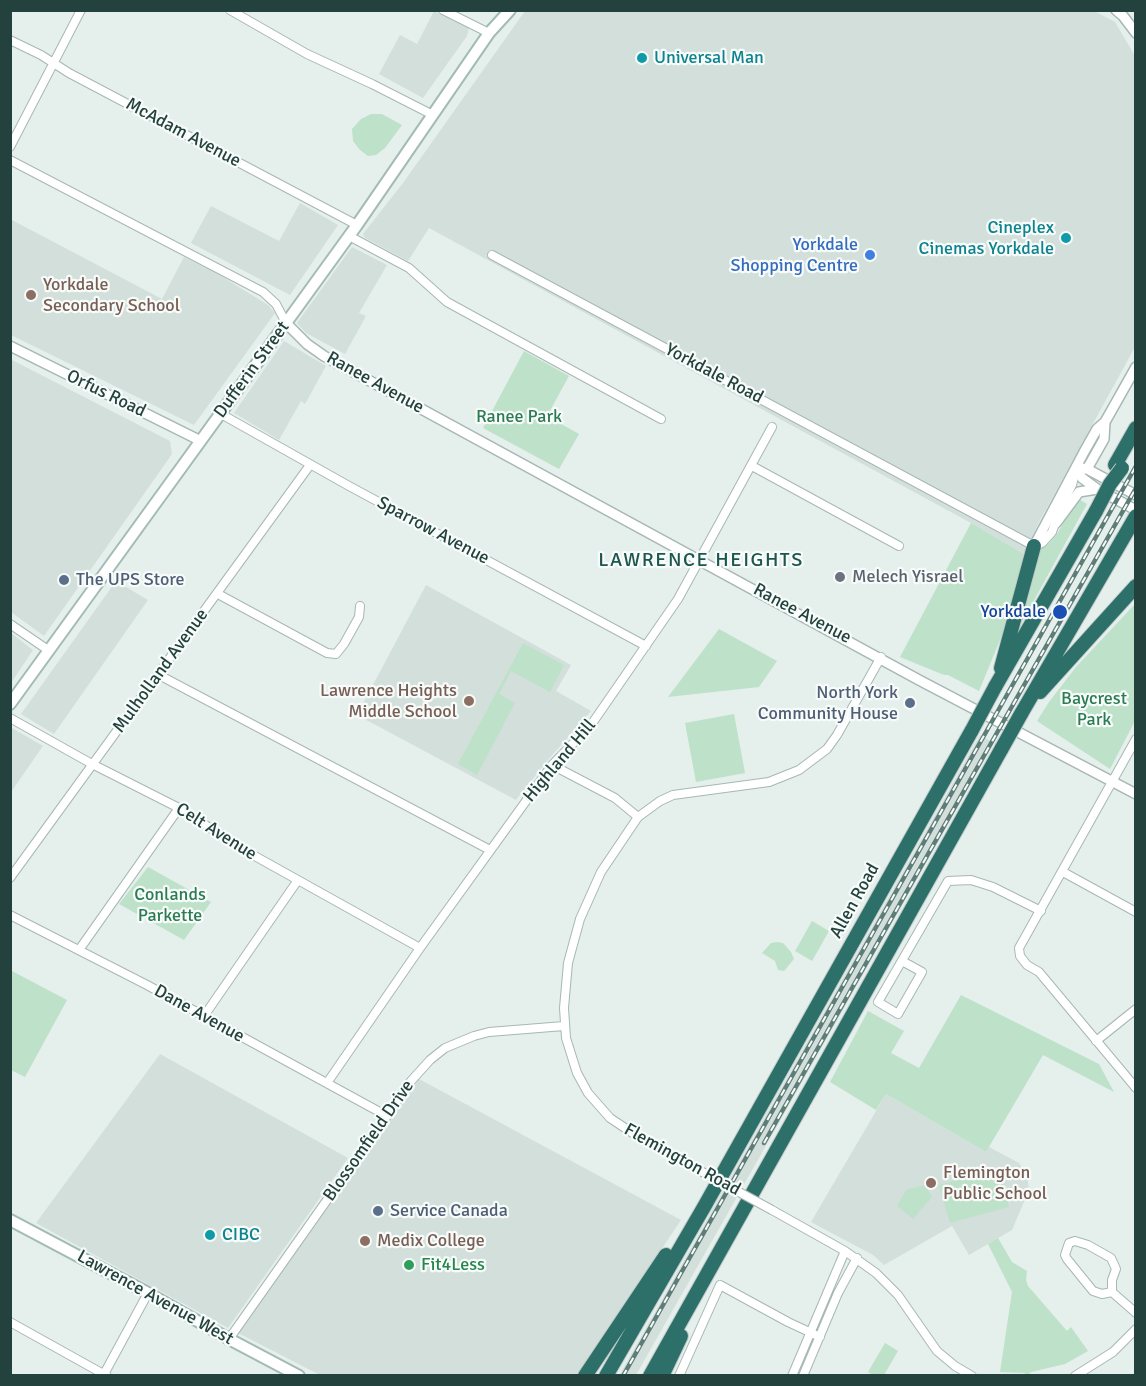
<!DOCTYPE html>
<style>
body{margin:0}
#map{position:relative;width:1146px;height:1386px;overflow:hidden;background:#e5efec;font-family:Signika,sans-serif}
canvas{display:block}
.frame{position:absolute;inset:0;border:12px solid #23423d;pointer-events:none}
</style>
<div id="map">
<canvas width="1146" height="1386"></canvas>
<div class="frame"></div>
</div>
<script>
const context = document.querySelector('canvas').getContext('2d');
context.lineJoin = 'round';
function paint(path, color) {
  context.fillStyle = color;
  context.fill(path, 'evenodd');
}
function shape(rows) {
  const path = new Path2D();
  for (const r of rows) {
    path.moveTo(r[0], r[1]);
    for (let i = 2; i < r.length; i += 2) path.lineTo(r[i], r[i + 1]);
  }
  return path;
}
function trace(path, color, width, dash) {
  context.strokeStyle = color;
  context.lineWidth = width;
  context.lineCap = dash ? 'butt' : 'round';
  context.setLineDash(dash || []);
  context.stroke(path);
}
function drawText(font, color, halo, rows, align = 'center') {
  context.font = font + ' Signika,sans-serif';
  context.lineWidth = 4.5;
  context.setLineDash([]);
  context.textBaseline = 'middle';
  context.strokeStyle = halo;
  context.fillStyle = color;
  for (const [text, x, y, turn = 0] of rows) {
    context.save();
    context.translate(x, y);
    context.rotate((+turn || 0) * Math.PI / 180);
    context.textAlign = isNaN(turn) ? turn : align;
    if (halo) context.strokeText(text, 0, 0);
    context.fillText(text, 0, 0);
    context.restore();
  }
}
const built = shape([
 [434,11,469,28,467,36,423,98,379,74,400,35,417,44],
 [525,11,1094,11,1115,22,1135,56,1135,347,1040,520,1024,554,971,523,429,228,408,261,365,238,363,234,403,183],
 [300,203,338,225,290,295,191,243,211,206,279,241],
 [10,219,162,299,184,257,218,274,268,305,275,313,194,425,11,335],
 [352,247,387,265,359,313,366,316,345,354,306,333,297,323],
 [284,341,326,366,305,404,301,401,279,440,234,413],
 [10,359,170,441,172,454,44,636,11,612],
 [116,581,148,600,54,734,21,714],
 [426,585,571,665,556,691,591,711,547,761,516,800,357,715],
 [11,633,33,650,11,683],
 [12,728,43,746,11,792,10,729],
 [980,735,994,743,946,828,636,1375,619,1376],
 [160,1054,348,1158,228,1328,36,1223],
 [419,1079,681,1220,577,1375,320,1375,238,1333],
 [886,1094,986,1152,989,1147,1019,1163,1027,1175,1029,1190,1012,1230,969,1255,952,1226,884,1265,873,1255,811,1222]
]);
const green = shape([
 [371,114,382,114,402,125,385,148,376,155,368,156,360,150,353,141,352,129,361,119],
 [524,351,569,376,547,416,579,434,559,469,483,428],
 [1077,498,1087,504,1016,633,1038,548,1048,544,1057,534],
 [971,523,1024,554,1009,618,979,691,948,675,944,675,900,657],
 [1135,604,1135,721,1110,769,1037,721,1049,702,1076,667],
 [719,629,777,661,759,687,668,697],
 [523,643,564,665,550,692,511,671,499,694,515,703,477,775,458,764],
 [734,714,745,773,696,782,685,723],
 [148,867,211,902,184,940,119,904],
 [812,921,829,931,812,961,795,951],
 [777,942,783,943,791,952,794,959,784,971,778,970,775,961,762,953,771,943],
 [10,970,67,1000,25,1077,11,1070],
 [961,995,1099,1064,1114,1092,1043,1055,986,1152,886,1094,876,1110,830,1082,868,1011,904,1031,891,1053,919,1068],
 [999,1169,1009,1207,950,1223,939,1185],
 [925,1185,932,1197,913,1219,897,1206,906,1190],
 [998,1238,1012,1262,1027,1271,1026,1280,1028,1286,1067,1331,1071,1327,1088,1351,1065,1364,1031,1372,1028,1375,1024,1373,1000,1372,1012,1292,988,1244],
 [885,1343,898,1351,884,1375,873,1375,868,1372]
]);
const minor = shape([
 [230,10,307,54,372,84,433,115],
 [443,10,489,33],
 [10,40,41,55,69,73,357,225],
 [10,147,81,10],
 [10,160,263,292,276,304,286,323],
 [349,236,409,268,447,302,661,419],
 [492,255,1034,546,1042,543,1052,532,1060,509,1072,485,1075,474],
 [221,414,349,486,646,646],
 [752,466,899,546],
 [218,594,327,653,336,654,344,644,359,617,360,606],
 [10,624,48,650],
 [159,675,490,850],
 [10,718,92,764,179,808,244,850,420,948],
 [1136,739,1019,948,1020,956,1027,965,1039,972,1136,1088],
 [552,765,615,798,638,817],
 [1063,872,1136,912],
 [10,878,310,465],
 [10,915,147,985,387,1116],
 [79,950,179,808],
 [902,961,922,972,898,1014,878,1002,948,881,971,880,993,887,1041,911],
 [204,1016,298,880],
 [1096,1041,1136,1009],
 [327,1083,420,948,552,765,591,725,678,599,772,427],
 [695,1168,640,1138,610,1118,588,1093,577,1073,566,1038,564,1008,568,963,580,919,601,872,638,817,660,801,673,795,769,782,799,770,827,749,837,735,881,657],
 [772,1210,845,1251,876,1273,898,1295,937,1351,955,1366,972,1376],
 [1112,1292,1102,1294,1093,1291,1067,1259,1065,1255,1069,1243,1075,1241,1088,1245,1111,1258,1116,1269,1112,1280,1112,1292,1136,1313],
 [10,1322,107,1376],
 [229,1339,411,1081,430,1060,445,1048,474,1036,489,1032,564,1026],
 [103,1376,148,1293],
 [679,1376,720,1285,788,1322,820,1337],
 [792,1376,845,1251],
 [803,1376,838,1293,857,1258],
 [1075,1376,1113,1352,1136,1329]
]);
const tertiary = shape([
 [1116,10,1123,16,1136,33],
 [286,323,307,344,324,356,919,680,1136,794],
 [10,346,201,441],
 [1076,467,1082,478,1097,489,1136,510],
 [1076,467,1087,469,1136,495],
 [1087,469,1104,439,1105,422],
 [1056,523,1079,492,1097,489],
 [1034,546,1084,452,1097,429,1105,422,1136,367]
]);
const secondary = shape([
 [10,704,357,225,489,33,510,10],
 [10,1220,148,1293,229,1339,299,1376]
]);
const motorway = shape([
 [1115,465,1136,428],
 [1001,668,1034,546],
 [995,687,1096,511],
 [1040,692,1136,586],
 [1021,714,1136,516],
 [585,1376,666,1255],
 [606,1376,704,1207,972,730],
 [650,1376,1002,748],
 [662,1376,681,1336]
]);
const rail = shape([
 [764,1143,1136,488],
 [623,1376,1136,466]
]);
const minorBridge = shape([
 [695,1168,772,1210]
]);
const motorwayBridge = shape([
 [1096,511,1110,484,1122,468],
 [972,730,995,687],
 [1002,748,1021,714]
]);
const markers = [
 [642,58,6,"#0f9aa8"],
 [1066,238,6,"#0f9aa8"],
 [870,255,6,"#3f7fe0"],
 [31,295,6,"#8d6e63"],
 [840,577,6,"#6b7280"],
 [64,580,6,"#5c6f8a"],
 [1060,612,8,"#1a4fb4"],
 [469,701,6,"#8d6e63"],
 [910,703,6,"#5c6f8a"],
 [931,1183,6,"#8d6e63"],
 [378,1211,6,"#5c6f8a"],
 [210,1235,6,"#0f9aa8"],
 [365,1241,6,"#8d6e63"],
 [409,1265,6,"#2e9e5b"]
];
const cultureNames = [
 ["Universal Man",654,58],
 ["Cineplex",1054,228,"right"],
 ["Cinemas Yorkdale",1054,249,"right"],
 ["CIBC",222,1235]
];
const streetNames = [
 ["McAdam Avenue",183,133,28],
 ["Dufferin Street",252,370,-54],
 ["Yorkdale Road",714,374,28],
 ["Ranee Avenue",375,383,29],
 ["Orfus Road",106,394,26],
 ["Sparrow Avenue",433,531,28],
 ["Ranee Avenue",802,614,28],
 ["Mulholland Avenue",161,671,-54],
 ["Highland Hill",560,761,-50],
 ["Celt Avenue",216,832,32],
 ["Allen Road",855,901,-61],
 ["Dane Avenue",199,1014,29],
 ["Blossomfield Drive",369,1141,-55],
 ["Flemington Road",682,1160,29],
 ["Lawrence Avenue West",155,1298,29]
];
const shopNames = [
 ["Yorkdale",858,245],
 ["Shopping Centre",858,266]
];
const educationNames = [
 ["Yorkdale",43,285],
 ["Secondary School",43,306],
 ["Lawrence Heights",457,691,"right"],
 ["Middle School",457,712,"right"],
 ["Flemington",943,1173],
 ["Public School",943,1194],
 ["Medix College",377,1241]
];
const parkNames = [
 ["Ranee Park",519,417],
 ["Baycrest",1094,699],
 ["Park",1094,720],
 ["Conlands",170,895],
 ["Parkette",170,916]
];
const worshipNames = [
 ["Melech Yisrael",852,577]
];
const serviceNames = [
 ["The UPS Store",76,580],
 ["North York",898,693,"right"],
 ["Community House",898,714,"right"],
 ["Service Canada",390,1211]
];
const transitNames = [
 ["Yorkdale",1046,612]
];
const leisureNames = [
 ["Fit4Less",421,1265]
];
const neighbourhoodNames = [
 ["LAWRENCE HEIGHTS",701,561]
];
paint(built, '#d3dfdb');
paint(green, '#bee1ca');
trace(minor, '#a7b8b4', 10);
trace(tertiary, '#a7b8b4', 12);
trace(secondary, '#a3bbb5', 14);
trace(motorway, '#c1cac9', 16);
trace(minor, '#fff', 8);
trace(tertiary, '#fff', 9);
trace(secondary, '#fff', 10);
trace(motorway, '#2d7069', 14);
trace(rail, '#5e7d78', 4.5);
trace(rail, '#f7fbf9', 2, [7]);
trace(minorBridge, '#a7b8b4', 10, []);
trace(motorwayBridge, '#c1cac9', 16, []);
trace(minorBridge, '#fff', 8);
trace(motorwayBridge, '#2d7069', 14);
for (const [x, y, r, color] of markers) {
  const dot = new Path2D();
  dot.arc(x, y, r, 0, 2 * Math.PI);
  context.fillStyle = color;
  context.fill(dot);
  trace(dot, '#f7fbf9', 2);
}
drawText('18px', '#0d838f', '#f7fbf9', cultureNames, 'left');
drawText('18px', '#23423d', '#f7fbf9', streetNames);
drawText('18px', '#366cbe', '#f7fbf9', shopNames, 'right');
drawText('18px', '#785e54', '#f7fbf9', educationNames, 'left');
drawText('18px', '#2b7c52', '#f7fbf9', parkNames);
drawText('18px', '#5b616d', '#f7fbf9', worshipNames, 'left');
drawText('18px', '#4e5e75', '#f7fbf9', serviceNames, 'left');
drawText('18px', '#164399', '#f7fbf9', transitNames, 'right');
drawText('18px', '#27864d', '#f7fbf9', leisureNames, 'left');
context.letterSpacing = '1.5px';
drawText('20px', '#1d564e', '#f7fbf9', neighbourhoodNames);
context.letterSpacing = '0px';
</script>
